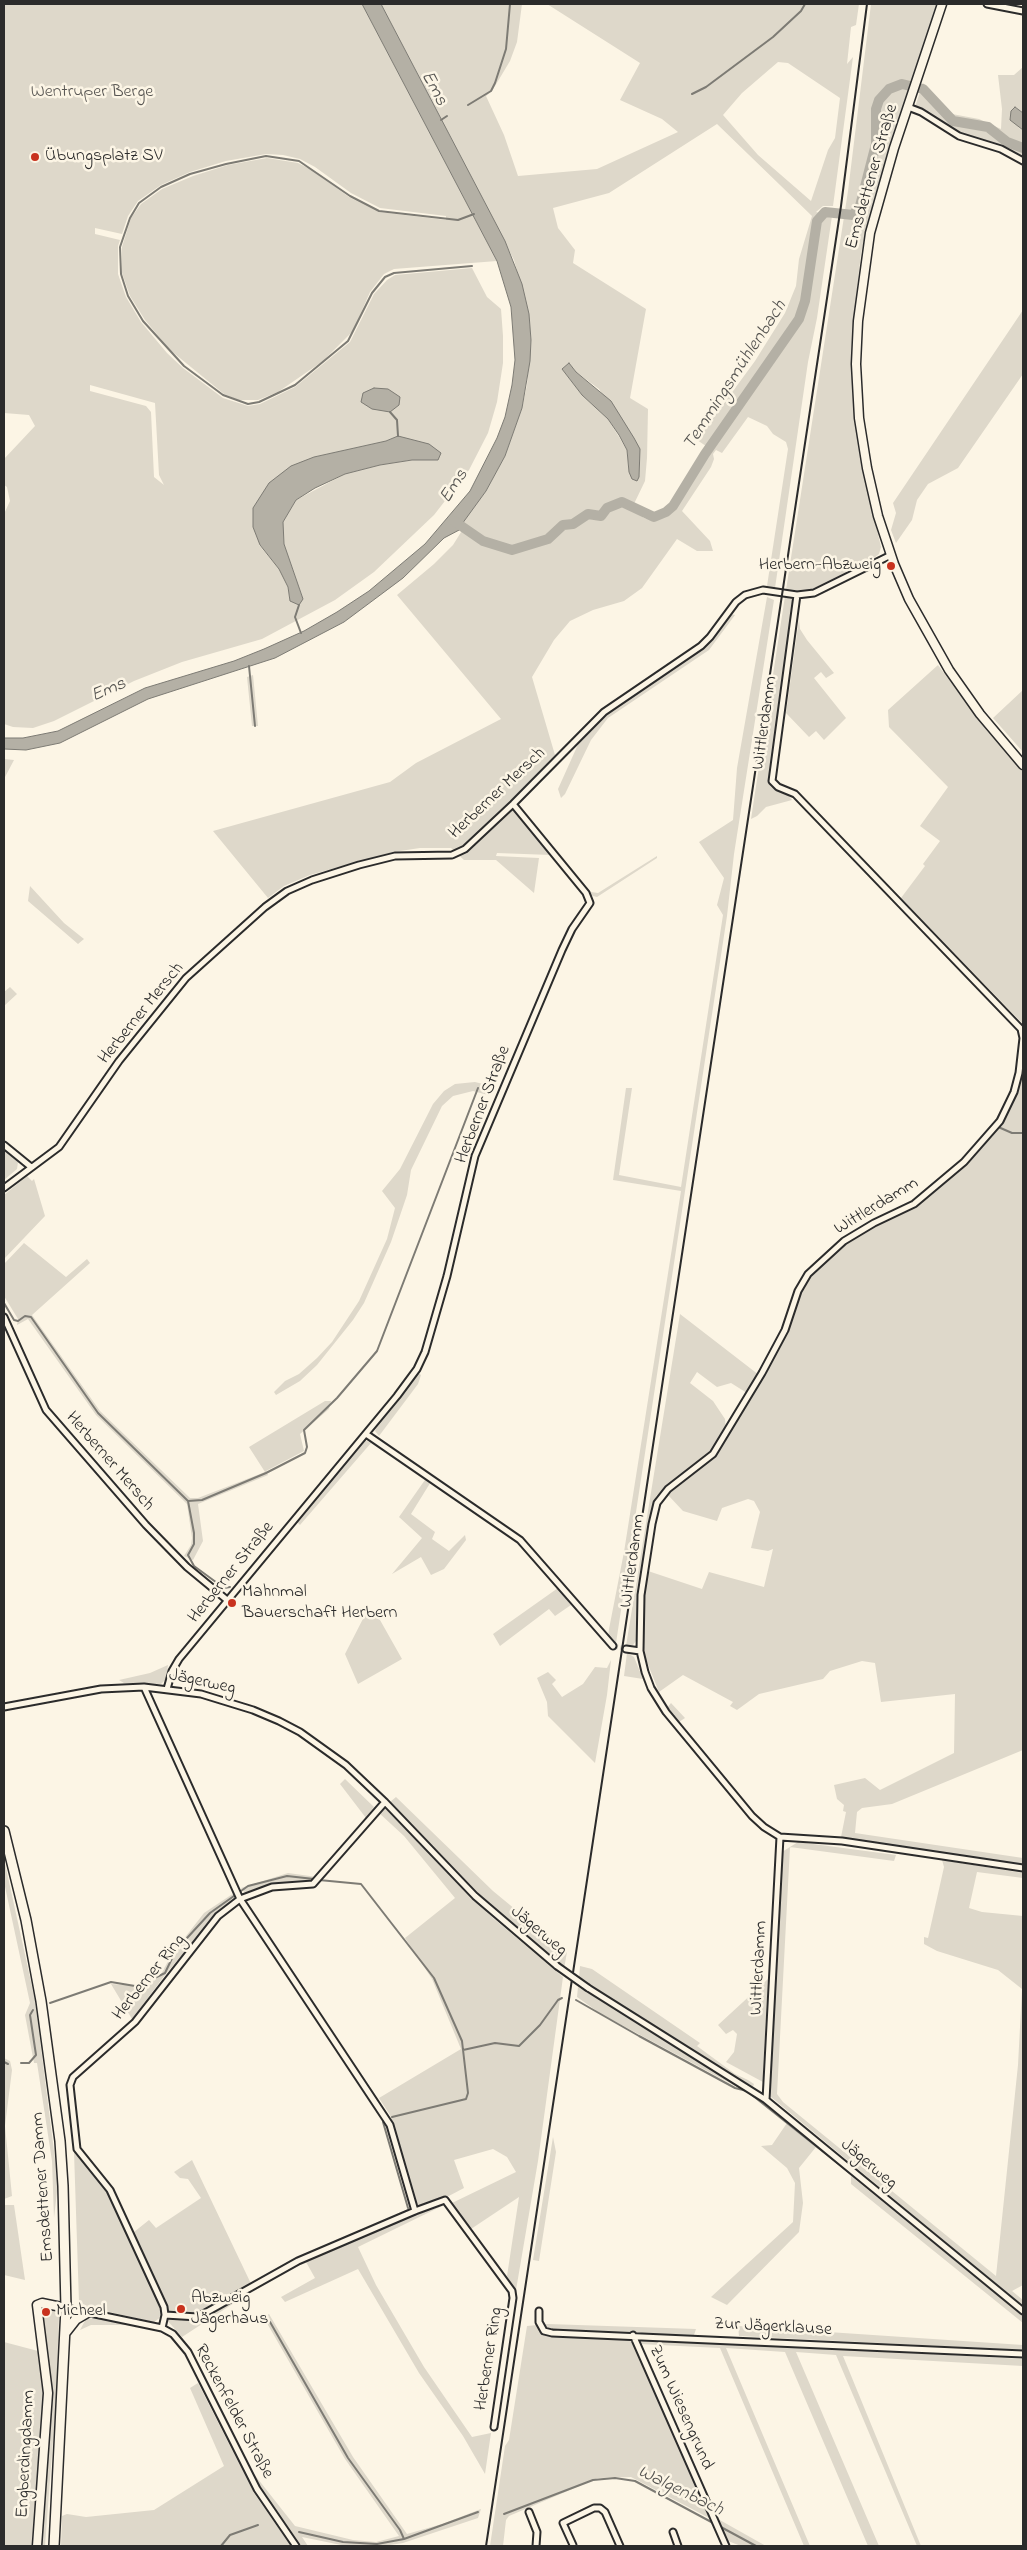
<!DOCTYPE html>
<meta charset="utf-8">
<style>
body{margin:0}
#map{position:relative;width:1027px;height:2550px;overflow:hidden;background:#fcf5e5;font-family:"Indie Flower",sans-serif}
canvas{display:block}
.frame{position:absolute;inset:0;border:5px solid #2b2b2b;pointer-events:none}
</style>
<div id="map">
<canvas width="1027" height="2550"></canvas>
<div class="frame"></div>
</div>
<script>
const context = document.querySelector('canvas').getContext('2d');
context.lineJoin = 'round';
function paint(path, color) {
  context.fillStyle = color;
  context.fill(path, 'evenodd');
}
function shape(rows) {
  const path = new Path2D();
  for (const r of rows) {
    path.moveTo(r[0], r[1]);
    for (let i = 2; i < r.length; i += 2) path.lineTo(r[i], r[i + 1]);
  }
  return path;
}
function trace(path, color, width, dash) {
  context.strokeStyle = color;
  context.lineWidth = width;
  context.lineCap = dash ? 'butt' : 'round';
  context.setLineDash(dash || []);
  context.stroke(path);
}
function drawText(font, color, halo, rows, align = 'center') {
  context.font = font + ' "Indie Flower",sans-serif';
  context.lineWidth = 5;
  context.setLineDash([]);
  context.textBaseline = 'middle';
  context.strokeStyle = halo;
  context.fillStyle = color;
  for (const [text, x, y, turn = 0] of rows) {
    context.save();
    context.translate(x, y);
    context.rotate((+turn || 0) * Math.PI / 180);
    context.textAlign = isNaN(turn) ? turn : align;
    if (halo) context.strokeText(text, 0, 0);
    context.fillText(text, 0, 0);
    context.restore();
  }
}
const green = shape([
 [4,4,362,4,497,261,394,269,384,274,370,292,353,331,323,361,278,392,258,400,238,400,224,394,170,350,145,320,130,296,122,273,122,247,131,218,141,204,162,189,193,176,228,165,267,158,298,163,312,170,349,197,379,212,446,220,446,216,380,208,351,193,315,167,300,159,283,155,266,154,226,161,190,172,161,185,138,201,128,216,122,234,95,228,95,234,120,240,118,246,118,274,126,297,141,322,167,353,183,368,223,398,248,406,260,404,295,387,350,342,374,294,387,280,395,275,472,268,487,297,501,309,503,336,503,363,497,402,488,433,469,470,434,515,374,572,335,600,262,639,182,662,134,681,54,721,33,728,13,727,4,724,4,514,10,501,7,487,4,485,4,459,35,426,29,415,4,413],
 [90,385,155,403,159,475,164,485,154,477,151,412,146,406,90,391],
 [398,436,438,460,412,460,380,465,345,474,296,500,283,522,284,544,303,599,290,601,288,587,279,569,259,545,314,457,386,441],
 [381,4,522,4,517,42,510,61,492,91,486,96,504,135,518,176,597,169,678,132,662,119,620,100,640,63,547,4,859,4,856,25,851,27,847,64,853,57,833,206,823,206,816,212,832,216,817,318,808,362,775,588,767,586,788,449,786,442,773,434,767,426,748,417,722,453,716,450,713,454,714,459,711,467,682,511,710,541,713,551,697,551,677,539,642,588,624,601,593,610,570,621,554,640,532,677,555,755,508,803,551,855,497,853,496,856,539,858,534,893,496,860,464,860,451,848,420,848,393,852,310,875,284,886,268,898,213,831,390,782,416,763,501,719,397,595,434,564,453,545,463,529,461,524,486,491,505,456,522,408,527,385,531,340,529,314,514,260],
 [778,62,788,63,840,98,835,138,828,150,811,201,758,155,723,115,742,93],
 [717,124,812,216,799,259,796,286,785,313,755,361,697,440,706,446,672,503,659,513,652,513,654,520,644,518,632,508,645,481,647,458,648,409,630,398,646,309,573,263,575,250,558,228,553,208,609,193],
 [569,363,576,372,599,389,640,459,639,477,629,472,627,450,608,419,582,395,562,369],
 [871,4,938,4,877,188,861,253,852,334,852,387,860,458,881,547,879,554,874,558,833,583,805,593,786,590,848,191],
 [1023,67,1023,113,1015,107,1019,128,1023,130,1023,158,1001,147,957,133,915,107,923,83,952,114,979,119,1001,129,1002,109,998,75,1014,75],
 [1023,310,1023,374,958,468,928,484,917,500,912,520,896,543,891,530,896,513,893,503],
 [785,596,794,601,768,781,771,787,785,792,792,800,766,807,757,816,751,819],
 [767,597,774,600,734,854,727,916,616,1643,614,1643,608,1638,609,1629,624,1552,681,1191,613,1180,626,1088,632,1088,619,1175,681,1187,723,915,717,905,724,878,699,842,733,820,737,768],
 [731,614,735,615,709,650,608,718,591,740,565,794,561,798,558,789,580,740,623,700,707,645],
 [799,619,800,629,807,640,834,673,826,678,821,672,814,678,846,718,824,740,816,731,809,737,786,713],
 [938,665,987,731,1023,771,1023,1024,901,898,925,866,923,864,940,841,920,826,948,787,889,727,888,710],
 [253,675,258,726,252,726,247,677],
 [1023,690,1023,752,993,718],
 [4,759,14,760,4,779],
 [657,856,657,858,597,897,589,895,568,865,591,892,598,893],
 [30,886,64,923,84,939,78,944,28,901],
 [10,987,17,994,4,1006,4,992],
 [1023,1027,1023,1750,892,1804,862,1808,857,1812,855,1833,1023,1858,1023,1864,841,1837,846,1812,843,1811,844,1805,837,1799,834,1785,865,1778,880,1790,954,1753,955,1694,881,1702,875,1663,862,1661,830,1671,823,1679,759,1694,737,1710,730,1706,733,1702,683,1675,659,1692,645,1657,642,1631,644,1594,648,1571,702,1589,709,1572,764,1587,773,1549,768,1551,751,1548,760,1512,754,1501,748,1499,722,1508,717,1521,683,1511,668,1495,716,1453,718,1446,656,1496,638,1596,636,1641,633,1645,626,1646,680,1314,759,1375,782,1328,797,1290,810,1266,834,1244,866,1223,900,1210,935,1186,988,1134,1009,1094,1017,1071],
 [697,1372,717,1387,731,1383,747,1393,726,1431,725,1419,713,1401,690,1383],
 [475,1082,491,1086,488,1095,473,1091,453,1096,442,1106,411,1170,407,1195,391,1242,364,1303,353,1320,317,1365,300,1381,276,1395,274,1392,285,1381,299,1374,317,1358,332,1342,359,1301,387,1239,395,1208,382,1191,400,1169,433,1104,444,1091,455,1084],
 [4,1149,12,1154,18,1162,17,1169,4,1180],
 [27,1176,32,1181,34,1179,45,1216,4,1259,4,1195],
 [24,1243,66,1277,87,1259,90,1263,32,1315,100,1411,190,1498,198,1498,265,1472,249,1447,325,1401,331,1401,329,1409,300,1434,304,1451,266,1471,268,1475,198,1504,203,1541,193,1560,184,1556,191,1545,192,1538,187,1504,96,1415,28,1319,17,1325,18,1319,4,1296,4,1264],
 [418,1373,421,1375,418,1384,379,1436,375,1431,377,1426],
 [365,1440,371,1443,300,1525,297,1522],
 [427,1477,432,1480,411,1514,435,1532,432,1539,449,1551,465,1535,466,1540,444,1569,431,1575,421,1557,392,1574,422,1538,399,1517],
 [558,1588,571,1605,555,1616,549,1609,500,1646,493,1634],
 [368,1609,380,1620,402,1659,358,1684,345,1654],
 [627,1653,634,1657,643,1679,624,1676],
 [611,1660,607,1695,595,1763,548,1716,547,1702,537,1678,548,1672,556,1680,552,1684,562,1697,583,1684,595,1667,607,1668],
 [168,1665,166,1679,161,1684,124,1683,119,1680,150,1673],
 [671,1703,685,1718,679,1722,667,1708],
 [345,1779,374,1807,366,1818,340,1784],
 [396,1797,493,1891,567,1952,564,1969,490,1906,447,1863,393,1807,390,1802],
 [385,1808,493,1918,563,1977,538,2161,516,2290,507,2276,519,2197,471,2229,452,2203,516,2172,507,2157,493,2149,454,2160,464,2188,445,2198,420,2206,416,2203,390,2115,379,2098,461,2049,432,1979,405,1938,455,1898,404,1836,378,1812],
 [798,1842,896,1855,894,1861,790,1847,777,2094,783,2102,996,2276,1018,2065,1022,1989,998,1970,937,1951,924,1944,924,1937,928,1938,944,1867,942,1860,1023,1873,1023,1878,977,1872,969,1908,982,1912,1023,1916,1023,2285,1012,2291,1023,2300,1023,2306,771,2097,769,2084,782,1852],
 [4,1859,35,2000,58,2183,54,2218,52,2161,37,2063,34,2063,25,2015,30,2003,4,1882],
 [288,1873,317,1877,310,1882,272,1885,246,1894,241,1888],
 [234,1893,236,1896,232,1904,216,1914,165,1975,132,2019,111,1984,142,1986,160,1976,172,1954,204,1913],
 [580,1966,592,1969,700,2043,697,2046,735,2074,748,2080,754,2084,753,2087,579,1978],
 [768,1979,763,2071,763,2082,726,2062,734,2052,737,2034,733,2030,726,2034,718,2025],
 [578,1987,640,2026,748,2090,737,2087,601,2014,577,1997],
 [4,2058,10,2061,12,2070,5,2126,12,2196,4,2199],
 [787,2123,816,2147,799,2168,803,2203,799,2232,727,2305,711,2297,793,2222,795,2183,787,2168,761,2146,772,2145],
 [553,2137,556,2152,539,2261,533,2260],
 [74,2152,108,2191,161,2307,161,2317,154,2322,91,2308,79,2302],
 [192,2160,254,2290,182,2337,165,2318,168,2306,134,2232,149,2220,156,2228,201,2198,188,2179,180,2178,174,2172],
 [851,2176,1023,2316,1023,2323,851,2184],
 [4,2205,14,2205,25,2280,4,2275],
 [442,2206,358,2247,376,2285,424,2367,472,2437,491,2433,485,2474,463,2436,419,2373,358,2269,285,2302,281,2297,315,2278,306,2262,429,2209],
 [50,2308,59,2316,56,2401,45,2546,40,2546,51,2393,49,2363,40,2312],
 [269,2314,353,2457,407,2534,442,2524,481,2509,478,2518,403,2543,383,2546,346,2546,302,2537,308,2546,300,2546,259,2487,250,2469,295,2526,353,2540,376,2542,399,2536,345,2459,264,2318],
 [100,2318,131,2325,91,2325,80,2330,86,2319],
 [548,2324,696,2329,694,2335,631,2334,713,2520,631,2477,598,2478,509,2516,506,2520,503,2546,490,2546,505,2446,509,2440,527,2326],
 [738,2326,1023,2345,1023,2350,739,2336],
 [637,2338,1023,2359,1023,2366,843,2356,921,2546,917,2546,836,2355,796,2352,879,2546,868,2546,785,2352,726,2348,810,2546,804,2546,720,2348,640,2344],
 [4,2342,38,2351,45,2391,34,2546,4,2546],
 [198,2383,254,2493,291,2546,61,2546,62,2516,67,2514,86,2517,154,2510,224,2466,190,2388],
 [718,2519,766,2546,741,2546,728,2541]
]);
const water = shape([
 [362,4,381,4,505,241,522,284,529,314,531,340,530,361,522,408,505,456,486,491,462,524,461,529,444,538,403,578,344,622,275,658,148,699,60,743,26,750,4,749,4,738,23,738,58,731,145,688,234,661,264,649,304,631,337,612,369,591,425,544,470,491,497,438,505,417,512,385,515,360,511,307,497,261,362,4],
 [1015,107,1023,113,1023,130,1010,120,1011,111,1015,107],
 [569,363,576,372,611,401,634,438,640,449,639,477,637,481,632,479,629,472,627,450,619,435,608,419,582,395,562,369,569,363],
 [374,388,388,389,400,397,399,405,390,412,372,409,361,402,363,393,374,388],
 [398,436,429,444,441,453,438,460,412,460,380,465,345,474,315,488,296,500,283,522,284,544,303,599,299,605,290,601,288,587,279,569,260,545,253,527,253,508,269,483,291,466,314,457,386,441,398,436]
]);
const stream = shape([
 [692,94,706,87,773,37,801,11,805,4],
 [468,105,491,91,495,83,506,49,510,4],
 [441,120,447,116],
 [472,266,394,273,385,277,372,293,348,341,295,385,259,402,248,404,223,395,184,366,143,321,128,296,121,274,120,247,130,218,139,203,161,187,190,174,226,164,266,156,299,161,350,196,379,211,458,220,474,214],
 [390,412,397,420,398,436],
 [299,605,295,617,301,633],
 [249,666,255,726],
 [996,1126,1012,1133,1023,1133],
 [4,1303,14,1320,18,1321,25,1316,31,1317,98,1413,188,1501,194,1533,194,1544,188,1555,194,1566,224,1588,230,1587],
 [188,1501,202,1500,266,1473,305,1453,307,1447,304,1430,337,1398,377,1351,478,1088],
 [319,1880,361,1884,434,1978,462,2041,468,2093,466,2099,392,2117],
 [576,2000,639,2036,735,2088,747,2091,851,2174],
 [50,2003,111,1982,135,1986,142,1984,165,1973,176,1950,210,1913,248,1886,287,1876,314,1879],
 [463,2050,495,2043,519,2046,540,2025,558,2000,562,1998],
 [4,2062,8,2064],
 [21,2063,29,2063,36,2055,30,2015,33,2010],
 [383,2122,408,2208],
 [270,2322,348,2458,400,2530,404,2539],
 [504,2514,593,2480,615,2478,635,2481,715,2524],
 [719,2526,756,2546],
 [299,2532,343,2542,377,2544,404,2539,478,2512],
 [221,2546,230,2535,258,2525]
]);
const river = shape([
 [454,521,483,541,512,550,548,539,563,525,573,524,588,514,601,516,607,508,622,502,654,517,666,512,673,506,705,454,799,319,805,301,817,221,825,212,853,215,860,206,876,144,876,109,879,100,889,89,902,84,923,89,953,121,988,127,1007,142,1023,148]
]);
const streetTunnel = shape([
 [613,1646,626,1649]
]);
const street = shape([
 [987,4,1023,11],
 [908,107,921,112,959,136,1001,149,1023,161],
 [797,595,772,781,778,787,795,794,1021,1029,1023,1038,1019,1073,1014,1092,1000,1121,964,1162,914,1204,874,1223,844,1241,808,1274,798,1291,785,1330,762,1373,713,1454,668,1489,657,1503,652,1524,641,1595,640,1651,645,1672,651,1688,666,1712,752,1816,764,1827,780,1837,842,1841,1023,1868],
 [4,1145,31,1167],
 [4,1188,59,1147,119,1061,186,978,265,907,287,891,312,880,359,865,395,856,452,855,465,849,513,804,604,712,701,646,710,637,736,602,745,595,763,590,797,595,814,593,891,555],
 [4,1317,46,1410,146,1525,187,1567,227,1600],
 [366,1434,520,1540,613,1646],
 [626,1649,640,1651],
 [144,1687,240,1899,272,1887,313,1884,385,1802],
 [167,1689,172,1671,179,1659,397,1396,417,1369,425,1352,447,1276,475,1156,562,950,572,929,590,903,586,893,513,804],
 [4,1707,101,1689,144,1687,201,1694,253,1710,279,1721,300,1732,346,1765,385,1802,475,1896,557,1966],
 [588,1988,766,2100,1023,2311],
 [766,2100,780,1837],
 [66,2308,162,2328,173,2334,188,2352,257,2489,296,2546],
 [539,2311,539,2322,544,2331,552,2333,1023,2354],
 [165,2315,164,2307,110,2190,77,2149,70,2085,73,2077,135,2022,218,1916,240,1899,390,2125,415,2211],
 [162,2328,165,2315,198,2317,298,2261,415,2211,445,2200,512,2291,513,2298,494,2427],
 [633,2335,726,2546],
 [529,2512,537,2532,536,2546],
 [673,2532,678,2546],
 [573,2545,563,2523,594,2508,600,2508,605,2512,620,2546]
]);
const secondary = shape([
 [942,4,894,148,870,233,858,321,856,364,859,418,867,468,878,516,894,564,909,599,949,670,980,714,1023,765],
 [37,2546,48,2393,37,2305,42,2303,66,2308]
]);
const primary = shape([
 [4,1831,26,1920,41,2001,60,2141,63,2186,66,2308,54,2546],
 [65,2333,76,2319,88,2312]
]);
const rail = shape([
 [486,2546,841,206,867,4]
]);
const streetBridge = shape([
 [557,1966,588,1988]
]);
const markers = [
 [35,157,5,"#c8321e"],
 [891,566,5,"#c8321e"],
 [232,1603,5,"#c8321e"],
 [181,2309,5,"#c8321e"],
 [46,2312,5,"#c8321e"]
];
const parkNames = [
 ["Wentruper Berge",92,93]
];
const poiNames = [
 ["Übungsplatz SV",45,157],
 ["Herbern-Abzweig",881,566,"right"],
 ["Mahnmal",242,1593],
 ["Bauerschaft Herbern",242,1614],
 ["Abzweig",191,2299],
 ["Jägerhaus",191,2320],
 ["Micheel",56,2312]
];
const streetNames = [
 ["Emsdettener Straße",873,177,-74],
 ["Wittlerdamm",766,723,-82],
 ["Herberner Mersch",498,794,-43],
 ["Herberner Mersch",142,1014,-51],
 ["Herberner Straße",484,1105,-69],
 ["Wittlerdamm",877,1207,-31],
 ["Herberner Mersch",109,1462,49],
 ["Wittlerdamm",634,1561,-82],
 ["Herberner Straße",232,1573,-51],
 ["Jägerweg",202,1683,12],
 ["Jägerweg",538,1932,40],
 ["Wittlerdamm",760,1968,-87],
 ["Herberner Ring",150,1978,-51],
 ["Jägerweg",868,2165,40],
 ["Emsdettener Damm",44,2187,-94],
 ["Zur Jägerklause",773,2328,3],
 ["Herberner Ring",490,2359,-81],
 ["Zum Wiesengrund",680,2408,66],
 ["Reckenfelder Straße",233,2412,62],
 ["Engberdingdamm",27,2454,-87]
];
const waterNames = [
 ["Ems",433,89,62],
 ["Temmingsmühlenbach",736,376,-57],
 ["Ems",455,487,-57],
 ["Ems",109,691,-23],
 ["Walgenbach",680,2492,26]
];
paint(green, '#ded8ca');
paint(water, '#b4b0a5');
trace(water, '#7d7b74', 1);
trace(stream, '#7d7b74', 2);
trace(river, '#b4b0a5', 10);
trace(streetTunnel, '#d2cdc0', 5, [5, 2.5]);
trace(street, '#2b2b2b', 9);
trace(secondary, '#2b2b2b', 11);
trace(primary, '#2b2b2b', 12);
trace(street, '#fcf5e5', 5);
trace(secondary, '#fcf5e5', 8);
trace(primary, '#fcf5e5', 9);
trace(rail, '#2b2b2b', 2);
trace(streetBridge, '#2b2b2b', 9, []);
trace(streetBridge, '#fcf5e5', 5);
for (const [x, y, r, color] of markers) {
  const dot = new Path2D();
  dot.arc(x, y, r, 0, 2 * Math.PI);
  context.fillStyle = color;
  context.fill(dot);
  trace(dot, '#fcf5e5', 2);
}
drawText('18px', '#585653', '#fcf5e5', parkNames);
drawText('18px', '#2b2b2b', '#fcf5e5', poiNames, 'left');
drawText('18px', '#2b2b2b', '#fcf5e5', streetNames);
drawText('italic 19px', '#545350', '#fcf5e5', waterNames);
</script>
